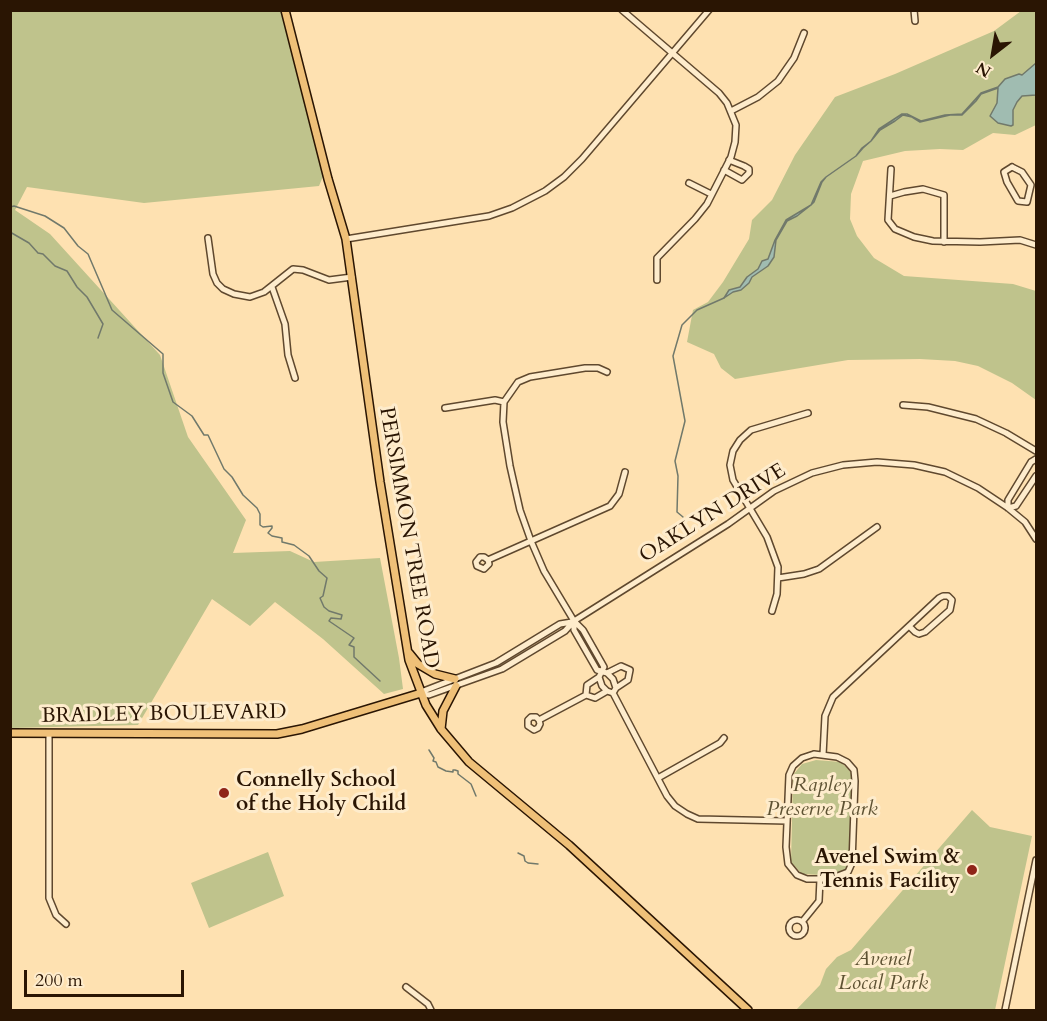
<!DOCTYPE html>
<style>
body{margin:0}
#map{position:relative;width:1047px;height:1021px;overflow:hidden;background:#fee1b1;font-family:Cardo,serif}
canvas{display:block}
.frame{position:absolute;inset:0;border:12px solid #2a1503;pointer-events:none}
.north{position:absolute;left:963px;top:24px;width:60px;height:60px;-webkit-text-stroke:4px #feeccc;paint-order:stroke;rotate:211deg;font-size:16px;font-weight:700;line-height:24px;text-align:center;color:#2a1503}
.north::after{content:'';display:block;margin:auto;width:21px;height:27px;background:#2a1503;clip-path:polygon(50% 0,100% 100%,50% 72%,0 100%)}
.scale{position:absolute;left:24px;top:970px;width:160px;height:27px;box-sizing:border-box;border:3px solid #2a1503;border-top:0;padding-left:8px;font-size:18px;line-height:21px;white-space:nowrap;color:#2a1503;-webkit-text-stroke:4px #feeccc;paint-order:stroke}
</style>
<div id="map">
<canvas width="1047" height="1021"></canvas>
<div class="frame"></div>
<div class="north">N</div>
<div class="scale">200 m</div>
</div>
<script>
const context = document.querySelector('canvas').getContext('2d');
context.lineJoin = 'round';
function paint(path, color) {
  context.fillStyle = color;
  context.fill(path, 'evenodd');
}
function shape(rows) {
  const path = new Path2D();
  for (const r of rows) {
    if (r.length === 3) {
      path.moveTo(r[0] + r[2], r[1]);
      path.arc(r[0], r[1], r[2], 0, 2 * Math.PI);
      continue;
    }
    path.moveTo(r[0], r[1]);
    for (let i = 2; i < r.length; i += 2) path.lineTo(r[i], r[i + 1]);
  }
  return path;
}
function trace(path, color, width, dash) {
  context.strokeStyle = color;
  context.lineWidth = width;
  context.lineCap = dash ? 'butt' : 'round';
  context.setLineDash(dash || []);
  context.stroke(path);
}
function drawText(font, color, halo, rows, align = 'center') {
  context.font = font + ' Cardo,serif';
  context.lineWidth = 6;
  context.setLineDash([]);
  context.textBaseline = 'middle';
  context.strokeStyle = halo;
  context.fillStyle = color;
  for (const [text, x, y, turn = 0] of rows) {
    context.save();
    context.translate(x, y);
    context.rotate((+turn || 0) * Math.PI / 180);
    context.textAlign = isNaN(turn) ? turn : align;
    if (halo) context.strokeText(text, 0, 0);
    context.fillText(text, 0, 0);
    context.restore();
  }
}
const green = shape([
 [11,11,282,11,324,174,319,186,144,203,27,187,15,210,50,234,160,355,188,437,246,520,233,553,290,551,314,562,380,558,399,658,403,689,384,694,323,639,275,602,250,626,212,599,138,725,11,728],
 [1021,11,1036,11,1036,125,1015,135,993,133,963,150,940,149,905,151,863,161,851,194,850,219,857,236,874,258,904,276,1013,284,1036,291,1036,400,1012,383,978,366,955,361,920,359,848,360,735,379,721,368,714,354,687,342,693,310,708,302,723,282,749,239,752,220,772,200,795,155,835,97,895,74,994,31],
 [816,760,841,762,849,770,852,775,850,860,845,872,822,875,802,874,791,862,793,775,802,764],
 [972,810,990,827,1032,836,995,1010,796,1010,820,985,826,969,837,957,851,950],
 [268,852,284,896,209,928,191,883]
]);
const water = shape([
 [1036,63,1036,95,1022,96,1017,102,1013,110,1013,125,1011,126,998,123,990,116,997,103,998,88,981,94,976,101,962,115,950,115,920,122,912,117,903,115,895,121,880,130,871,141,863,148,856,156,826,177,822,182,814,202,811,205,797,216,787,221,776,240,774,257,768,266,752,277,749,283,741,290,733,292,724,298,729,290,740,287,747,277,758,269,762,261,768,259,775,240,786,220,811,205,821,182,826,177,856,156,862,148,871,141,879,129,902,114,907,114,921,121,945,115,962,114,981,93,998,87,1005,79,1019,74,1022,75,1036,63]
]);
const stream = shape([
 [10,207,14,206,45,216,64,228,78,246,88,254,112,310,163,354,163,373,173,402,192,416,204,435,208,435,224,469,232,477,243,495,257,508,260,514,260,525,263,527,272,526,272,528,268,533,272,536,282,538,282,542,294,545,309,556,319,571,327,578,323,596,320,598,324,607,329,611,342,615,341,619,331,618,329,621,354,638,349,645,354,647,354,657,380,681],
 [10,232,29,243,38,253,43,254,55,266,67,271,77,287,87,297,103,324,98,338],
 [683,517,677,512,678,476,675,461,685,421,673,356,682,325,697,310,724,298],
 [429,750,434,758,433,761,436,762,438,767,446,771,453,772,453,770,455,770,458,771,458,774,471,784,476,796],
 [518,853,524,856,525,861,528,863,538,864]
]);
const minor = shape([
 [622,10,719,93,727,103,736,125,735,142,731,157,707,204,695,219,657,258,657,280],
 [914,10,915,21],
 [731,111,758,97,778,81,794,58,804,33],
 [1012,167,1022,172,1031,185,1027,202,1018,201,1007,182,1004,172,1012,167],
 [891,169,888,220,895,229,914,237,933,241,980,242,1020,240,1036,245],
 [724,170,742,180,749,173,749,169,744,166,729,160],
 [689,183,711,194],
 [890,196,904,192,923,189,944,195,944,242],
 [208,238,213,274,217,283,223,289,234,294,250,297,264,292,293,269,303,270,329,280,352,277],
 [346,239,489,216,512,208,545,191,564,177,582,159,709,10],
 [272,287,285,324,288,355,295,378],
 [607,372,598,368,585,368,530,377,518,382,504,402,503,422,510,466,520,510,531,541,544,571,574,621,583,630,604,667,599,677,602,686,607,691,613,693],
 [903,405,928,407,976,419,1006,433,1036,451],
 [445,408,495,400,504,402],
 [1036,459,1031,462,1008,500,1008,508,1016,506,1036,476],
 [488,560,489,564,484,569,477,566,476,562,480,557,484,557,488,560,610,506,619,494,625,472],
 [778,578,804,574,819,569,877,527],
 [772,611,777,594,778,567,767,537,733,480,730,465,733,451,740,440,751,430,808,413],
 [574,621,574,630,597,670,607,673,613,679,616,688,613,693,667,796,675,806,687,814,698,819,787,821],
 [607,673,621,666,630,670,628,680,616,688],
 [421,692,496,663,560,624,572,622],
 [421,693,429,695,502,669,565,631,574,621,728,524,774,491,812,473,843,465,877,462,914,465,945,472,978,488,1008,508,1025,522,1036,539],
 [586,695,587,685,599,677],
 [586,695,595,698,607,691],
 [539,720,540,724,538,728,534,730,528,726,528,720,531,717,536,717,539,720,586,695],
 [49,734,49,898,56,915,66,924],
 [814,754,837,757,847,762,854,770,855,781,852,863,848,872,830,879,807,879,797,875,788,864,786,847,789,775,793,766,802,758,814,754],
 [823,755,825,716,833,697,939,598,943,596,948,596,952,600,950,610,925,632,919,634,915,632,909,626],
 [658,778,720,743,724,738],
 [797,928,8],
 [802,922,819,901,820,879],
 [406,987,428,1004,431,1010],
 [1005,1010,1036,860]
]);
const major = shape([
 [285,10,328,179,346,239,380,482,409,660,426,705,441,729,469,762,569,845,748,1010],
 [409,653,418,664,435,674,455,679],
 [441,729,443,711,456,686],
 [10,733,277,734,302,729,421,693]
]);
const markers = [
 [224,793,6,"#8f2418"],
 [972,870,6,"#8f2418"]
];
const streetNames = [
 ["OAKLYN DRIVE",713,514,-32],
 ["PERSIMMON TREE ROAD",408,538,80],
 ["BRADLEY BOULEVARD",164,715,-1]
];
const poiNames = [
 ["Connelly School",236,781],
 ["of the Holy Child",236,805],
 ["Avenel Swim &",960,858,"right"],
 ["Tennis Facility",960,882,"right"]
];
const parkNames = [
 ["Rapley",822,786],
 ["Preserve Park",822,810],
 ["Avenel",883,960],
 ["Local Park",883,984]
];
paint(green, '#bfc38c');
paint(water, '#a0bcb1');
trace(water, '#71796b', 1.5);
trace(stream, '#71796b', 1.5);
trace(minor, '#5f482e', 8);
trace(major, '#2a1503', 10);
trace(minor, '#feeccc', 5);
trace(major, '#efc078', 7);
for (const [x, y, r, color] of markers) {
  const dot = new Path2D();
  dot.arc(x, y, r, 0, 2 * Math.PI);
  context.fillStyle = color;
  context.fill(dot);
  trace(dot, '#feeccc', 2);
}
drawText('21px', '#2a1503', '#feeccc', streetNames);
drawText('bold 21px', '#2a1503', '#feeccc', poiNames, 'left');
drawText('italic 21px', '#5e5233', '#feeccc', parkNames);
</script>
